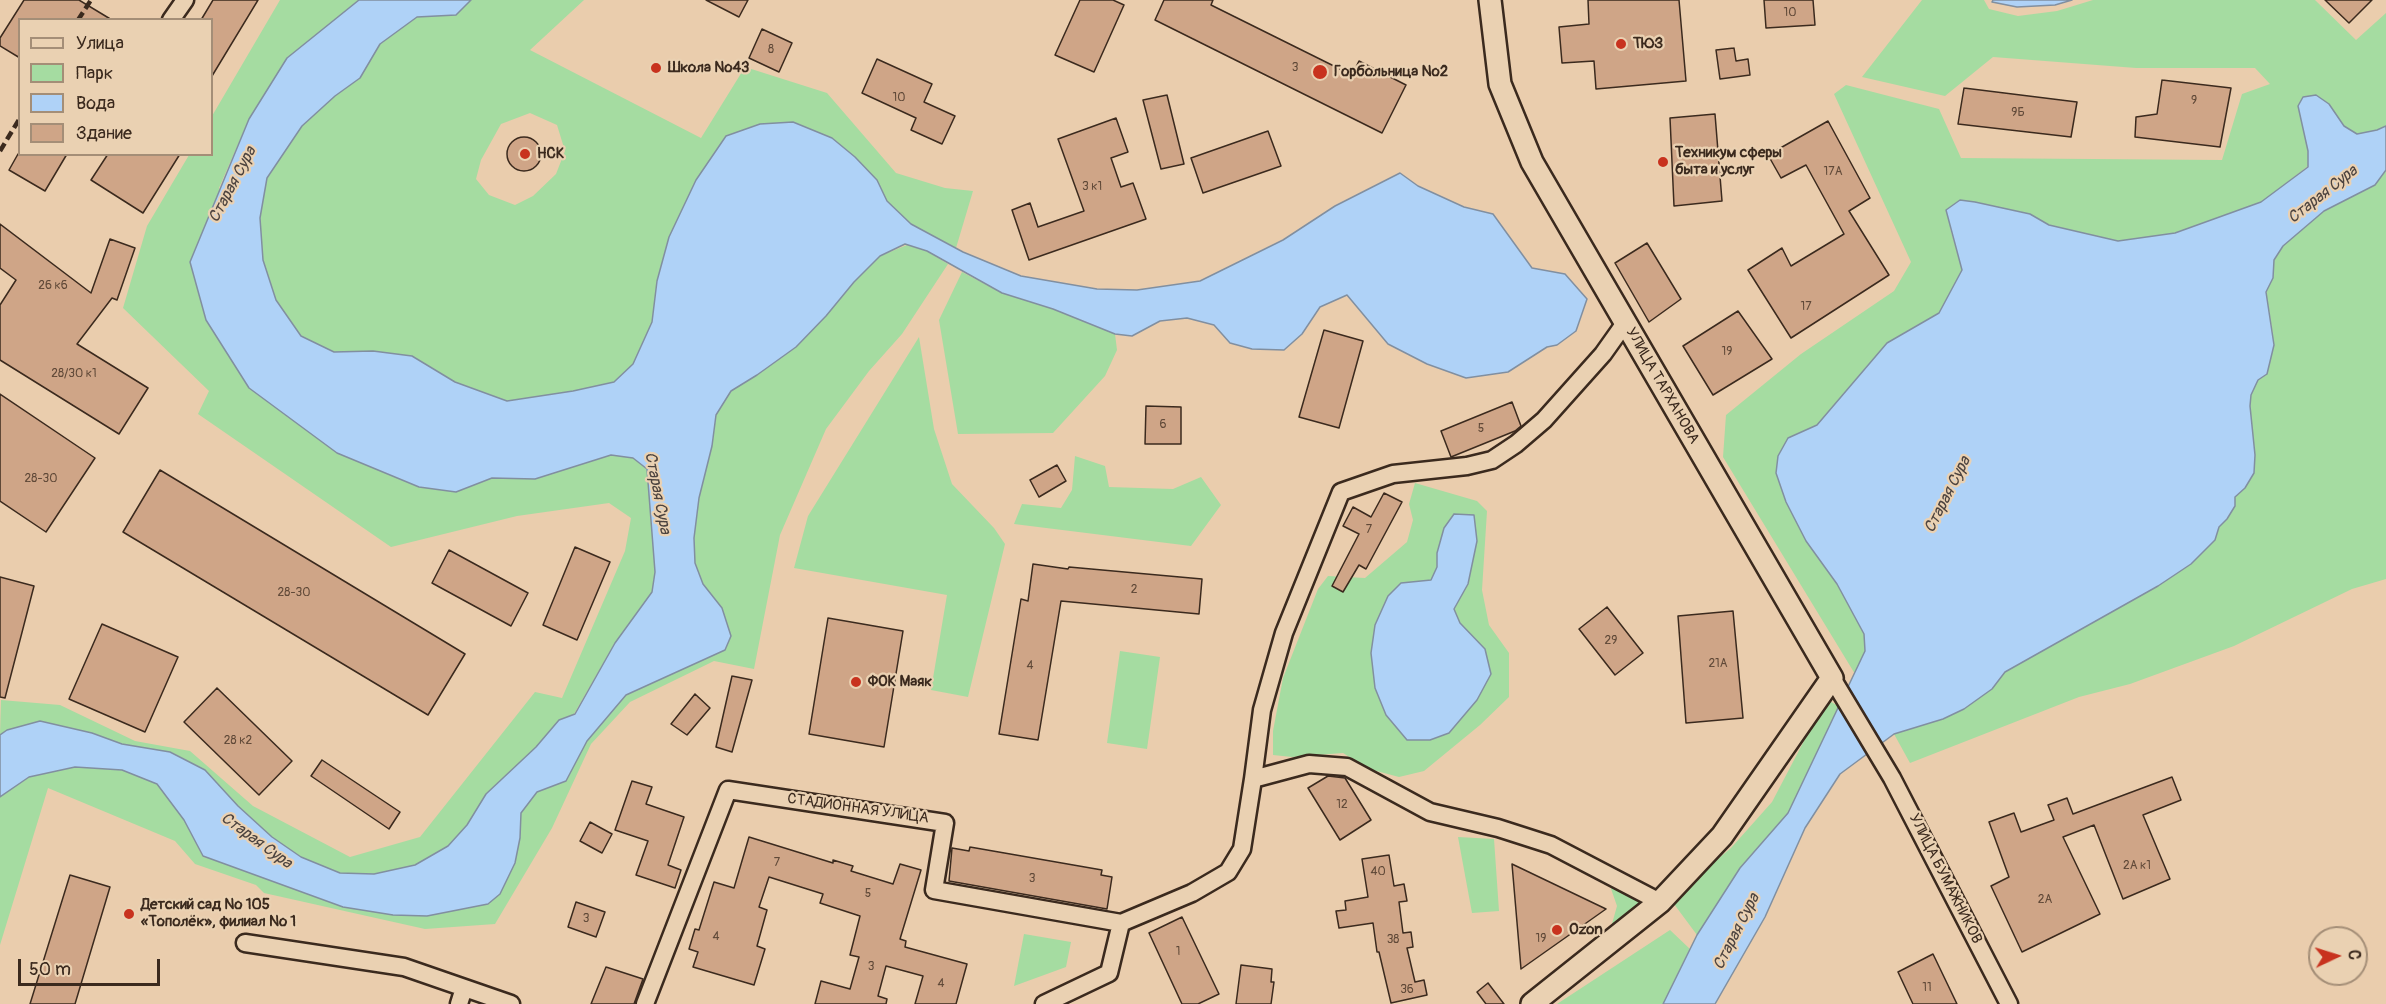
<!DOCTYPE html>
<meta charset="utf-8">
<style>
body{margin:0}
#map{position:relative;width:2386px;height:1004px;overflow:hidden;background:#eacdad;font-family:Pangolin,sans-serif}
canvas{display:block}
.legend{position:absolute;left:18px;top:18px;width:195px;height:138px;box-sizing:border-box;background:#ead1b2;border:2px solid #a48e77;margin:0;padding:8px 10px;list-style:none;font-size:18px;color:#3b2a1e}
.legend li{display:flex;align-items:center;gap:12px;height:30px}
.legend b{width:30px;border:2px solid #a48e77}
.north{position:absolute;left:2308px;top:926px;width:60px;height:60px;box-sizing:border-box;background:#ead1b2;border:2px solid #a48e77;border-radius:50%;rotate:86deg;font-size:16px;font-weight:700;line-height:24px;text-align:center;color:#3b2a1e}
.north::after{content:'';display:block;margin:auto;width:21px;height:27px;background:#c8321e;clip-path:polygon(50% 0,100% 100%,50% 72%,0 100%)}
.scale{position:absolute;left:18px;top:959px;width:142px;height:27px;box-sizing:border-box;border:3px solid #3b2a1e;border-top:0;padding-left:8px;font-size:18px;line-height:21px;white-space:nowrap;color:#3b2a1e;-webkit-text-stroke:4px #ead1b2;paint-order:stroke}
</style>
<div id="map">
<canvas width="2386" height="1004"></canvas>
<ul class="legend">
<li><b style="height:8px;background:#ead1b2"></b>Улица</li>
<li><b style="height:16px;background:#a5dca1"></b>Парк</li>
<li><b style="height:16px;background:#afd2f7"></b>Вода</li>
<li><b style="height:16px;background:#cfa587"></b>Здание</li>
</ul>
<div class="north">С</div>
<div class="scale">50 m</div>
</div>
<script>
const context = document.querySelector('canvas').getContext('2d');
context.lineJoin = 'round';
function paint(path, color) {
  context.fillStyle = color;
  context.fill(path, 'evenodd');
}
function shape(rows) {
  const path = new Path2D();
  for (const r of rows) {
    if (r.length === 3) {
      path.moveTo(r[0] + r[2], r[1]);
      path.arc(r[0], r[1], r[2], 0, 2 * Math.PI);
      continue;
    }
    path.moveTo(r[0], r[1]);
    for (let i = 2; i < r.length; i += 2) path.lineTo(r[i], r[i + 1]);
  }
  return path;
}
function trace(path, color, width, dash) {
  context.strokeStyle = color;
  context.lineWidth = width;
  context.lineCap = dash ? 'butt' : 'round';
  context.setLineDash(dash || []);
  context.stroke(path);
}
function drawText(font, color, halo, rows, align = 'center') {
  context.font = font + ' Pangolin,sans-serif';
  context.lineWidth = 4.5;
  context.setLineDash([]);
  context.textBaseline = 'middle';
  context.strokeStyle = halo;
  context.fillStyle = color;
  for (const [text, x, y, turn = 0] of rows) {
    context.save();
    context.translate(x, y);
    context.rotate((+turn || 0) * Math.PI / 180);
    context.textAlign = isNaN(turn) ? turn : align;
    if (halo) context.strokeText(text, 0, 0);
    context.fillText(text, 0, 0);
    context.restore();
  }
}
const green = shape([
 [280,0,359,0,287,58,249,119,219,188,337,453,419,487,456,492,492,478,535,479,611,455,633,458,647,469,655,572,652,592,615,643,574,714,559,720,536,747,486,794,467,825,448,846,415,865,374,874,340,873,301,857,272,837,238,806,205,770,171,752,7,730,0,735,1,700,60,705,135,741,190,751,253,806,350,857,420,837,535,692,562,698,625,551,631,518,609,503,517,516,391,547,198,414,209,391,123,308,147,226,189,155,212,154,212,116],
 [471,0,584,0,530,50,701,138,745,67,827,93,896,173,945,188,973,191,956,248,911,224,887,202,877,180,855,157,832,138,657,281,652,322,633,364,614,382,573,391,507,401,455,382,412,356,373,351,334,352,301,336,276,300,263,260,260,218,267,178,302,126,335,96,360,78,380,44,417,17,456,15],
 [530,113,557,125,565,151,556,174,533,196,515,205,489,195,476,179,481,160,501,124],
 [1922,0,1984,0,1989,9,2018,16,2057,11,2093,0,2315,0,2356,40,2386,13,2386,126,2377,130,2357,135,2344,126,2329,104,2298,106,2308,151,2308,166,2262,202,2175,233,2118,241,2049,225,2030,214,1960,200,1950,228,1962,270,1939,313,1887,343,1817,425,1788,438,1806,541,1837,584,1864,634,1865,651,1855,674,1723,457,1726,415,1801,354,1894,291,1911,262,1834,94,1846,85,1939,109,1961,158,2222,160,2242,94,2270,84,2255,68,2136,68,1993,57,1945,96,1862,77],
 [2386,170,2386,579,2352,589,2234,646,2130,684,2079,697,1910,763,1894,734,1992,689,2005,672,2158,586,2191,564,2215,540,2219,527,2227,519,2235,497,2245,488,2255,455,2250,406,2251,395,2258,380,2267,374,2273,335,2266,292,2273,278,2273,260,2283,246,2324,211,2375,185],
 [907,245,927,251,948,264,902,334,869,371,826,429,780,535,754,669,714,661,630,702,591,744,552,828,495,924,425,929,264,893,256,885,195,864,175,841,48,788,0,945,0,797,29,777,75,767,122,770,157,784,184,820,203,857,458,909,489,904,520,838,521,813,537,792,566,781,587,741,626,695,725,650,731,636,722,608,703,584,695,563,694,538,699,498,712,446,716,415,731,391,757,375,796,347,826,316,854,282,880,256],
 [962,272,1002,293,1053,309,1115,334,1117,350,1105,376,1053,433,958,434,939,320],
 [919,337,934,429,952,484,994,528,1005,544,968,697,931,690,947,595,794,568,808,516],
 [1075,456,1105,466,1109,487,1173,489,1201,477,1221,505,1191,546,1014,524,1022,504,1061,508,1072,490],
 [1415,483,1477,501,1487,511,1482,590,1489,625,1509,653,1509,697,1480,725,1424,771,1399,777,1369,769,1343,753,1292,757,1273,755,1273,731,1283,678,1318,589,1328,576,1365,578,1407,542,1413,520,1409,504],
 [1454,514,1468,584,1454,608,1460,623,1485,649,1418,582,1431,581,1437,567,1437,553,1444,528],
 [1120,651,1160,657,1147,749,1107,743],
 [1826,699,1840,707,1788,813,1740,868,1697,935,1674,904,1695,878,1731,848,1772,802],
 [1458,837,1494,839,1499,911,1472,913],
 [1609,883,1650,902,1608,938,1617,906],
 [1670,930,1690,949,1663,1004,1557,1004],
 [1024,934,1071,942,1066,967,1014,986]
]);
const water = shape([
 [359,0,471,0,456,15,417,17,380,44,360,78,335,96,302,126,267,178,260,218,263,260,276,300,301,336,334,352,373,351,412,356,455,382,507,401,573,391,614,382,633,364,652,322,657,281,669,237,696,180,726,136,760,124,793,122,832,138,855,157,877,180,887,201,911,224,963,252,1021,276,1097,289,1137,290,1200,281,1283,240,1335,206,1400,173,1418,186,1464,207,1493,214,1532,268,1565,274,1587,299,1576,331,1557,345,1547,347,1508,372,1466,378,1427,364,1388,344,1347,295,1320,307,1302,334,1284,350,1252,349,1230,343,1214,325,1187,318,1160,321,1132,336,1115,334,1053,309,1002,293,927,251,905,244,880,256,854,282,826,316,796,347,757,375,731,391,716,415,712,446,699,498,694,538,695,563,703,584,722,608,731,636,725,650,626,695,587,741,566,781,537,792,521,813,520,838,515,863,500,894,488,904,427,916,393,915,343,907,203,856,184,820,157,784,122,770,75,767,29,777,0,797,0,735,7,730,40,721,92,733,122,744,170,752,205,770,238,806,272,837,301,857,340,873,374,874,415,865,448,846,467,825,486,794,536,747,559,720,575,714,615,643,652,592,655,572,647,469,633,458,611,455,535,479,492,478,456,492,419,487,337,453,249,388,206,320,190,262,249,119,287,58,359,0],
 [1993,0,2072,0,2055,5,2017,7,1992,2,1993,0],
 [2316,95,2329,104,2344,126,2357,134,2377,130,2386,126,2386,170,2375,185,2324,211,2283,246,2274,260,2273,278,2266,292,2274,345,2267,374,2258,380,2251,395,2250,406,2255,455,2254,473,2245,488,2235,497,2235,506,2227,519,2219,527,2215,540,2191,564,2158,586,2005,672,1992,689,1964,709,1943,719,1894,734,1840,774,1805,828,1765,917,1715,1004,1663,1004,1697,935,1740,868,1788,813,1865,651,1864,634,1837,584,1806,541,1786,502,1776,473,1778,456,1788,438,1817,425,1887,343,1939,313,1962,270,1946,210,1960,200,1975,202,2030,214,2049,225,2118,241,2175,233,2261,202,2308,167,2308,151,2298,106,2303,97,2316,95],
 [1454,514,1474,515,1477,541,1468,584,1454,609,1460,623,1485,649,1491,674,1477,700,1449,733,1430,740,1407,740,1386,715,1375,688,1371,653,1375,625,1388,596,1401,583,1431,580,1437,567,1437,553,1444,528,1454,514]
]);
const building = shape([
 [24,0,79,0,112,20,20,20,20,58,0,46,0,38,24,0],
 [213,0,258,0,212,76,212,20,201,20,213,0],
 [706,0,748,0,739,17,706,0],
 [1080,0,1113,0,1124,5,1094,72,1055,55,1080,0],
 [1164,0,1213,0,1211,5,1352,75,1359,61,1406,85,1382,133,1155,20,1164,0],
 [1588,0,1679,0,1686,81,1596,89,1594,61,1562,63,1559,27,1589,24,1588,0],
 [1764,0,1813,0,1815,25,1766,28,1764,0],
 [2325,0,2372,0,2349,23,2325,0],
 [762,29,792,43,779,72,749,58,762,29],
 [1734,48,1736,61,1748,59,1750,75,1720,79,1716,50,1734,48],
 [877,59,932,84,924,102,955,116,942,144,911,130,916,118,862,93,877,59],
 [2162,80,2231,88,2220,147,2135,137,2136,117,2157,114,2162,80],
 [1964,88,2077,102,2071,137,1958,124,1964,88],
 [1167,95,1184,164,1161,169,1143,100,1167,95],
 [1715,114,1722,201,1674,206,1670,118,1715,114],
 [1116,118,1128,152,1111,158,1121,187,1133,183,1146,219,1029,260,1012,210,1030,203,1038,227,1084,211,1058,139,1116,118],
 [1828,121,1870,198,1849,211,1889,275,1791,338,1748,270,1782,248,1791,266,1844,234,1806,165,1781,178,1768,155,1828,121],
 [1268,131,1281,166,1203,193,1191,158,1268,131],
 [524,154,17],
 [18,154,67,154,45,191,9,170,18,154],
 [108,154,180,154,143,213,91,180,108,154],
 [0,224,91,293,110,239,135,248,117,300,112,298,77,344,148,388,119,434,0,360,0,305,16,280,0,268,0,224],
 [1647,243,1681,299,1649,322,1615,263,1647,243],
 [1738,311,1772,359,1713,395,1683,346,1738,311],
 [1324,330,1363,341,1339,428,1299,417,1324,330],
 [0,394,95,458,46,532,0,501,0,394],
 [1512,402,1521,426,1515,431,1451,457,1441,431,1512,402],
 [1146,406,1181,407,1181,444,1145,444,1146,406],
 [1057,465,1066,481,1039,497,1030,480,1057,465],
 [160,470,465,654,428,715,123,532,160,470],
 [1384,493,1402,502,1366,569,1359,565,1343,592,1332,586,1359,534,1343,526,1353,507,1371,517,1384,493],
 [575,547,610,562,577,640,543,625,575,547],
 [449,550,528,593,511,626,432,583,449,550],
 [1033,564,1068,569,1069,567,1202,579,1199,614,1061,601,1038,740,999,734,1021,599,1028,601,1033,564],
 [0,577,34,586,5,698,0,697,0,577],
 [1607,607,1643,653,1615,675,1579,629,1607,607],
 [1733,611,1743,718,1686,723,1678,616,1733,611],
 [828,618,903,631,884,747,809,734,828,618],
 [102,624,178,657,145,732,69,699,102,624],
 [732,676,752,680,732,752,716,747,732,676],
 [217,688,292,761,259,795,184,722,217,688],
 [695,694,710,708,687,735,671,724,695,694],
 [322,760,400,812,389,829,311,776,322,760],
 [1328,776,1345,778,1371,820,1340,840,1308,788,1328,776],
 [2172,777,2181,800,2143,815,2170,879,2123,899,2094,825,2063,837,2100,914,2022,952,1991,886,2009,877,1989,822,2014,813,2021,832,2054,820,2048,805,2067,798,2073,814,2172,777],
 [632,781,652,787,646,804,684,817,668,865,681,870,675,888,636,875,648,841,615,830,632,781],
 [590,822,612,834,602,853,580,841,590,822],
 [749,837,833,863,833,860,853,866,851,871,893,884,900,864,921,870,900,939,906,941,905,947,967,964,956,1004,915,1004,923,976,886,966,878,996,887,999,886,1004,815,1004,821,981,850,989,859,957,850,955,860,916,820,903,823,894,769,877,759,907,767,910,757,946,765,949,754,985,693,967,698,952,689,949,695,929,699,930,714,882,734,888,749,837],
 [970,847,1102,870,1101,875,1112,877,1107,909,949,881,952,848,969,851,970,847],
 [1389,855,1394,886,1404,884,1407,901,1399,902,1403,933,1411,932,1413,947,1407,948,1415,982,1424,980,1427,995,1391,1003,1379,952,1377,952,1373,923,1339,928,1336,911,1346,910,1345,901,1368,897,1362,859,1389,855],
 [1512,864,1606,909,1521,969,1512,864],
 [70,875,110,887,75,1004,30,1004,70,875],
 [576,902,605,912,596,937,568,927,576,902],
 [1182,917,1219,994,1198,1004,1182,1004,1149,933,1182,917],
 [1933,954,1957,1004,1913,1004,1898,972,1933,954],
 [1241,965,1272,969,1271,982,1274,982,1271,1004,1236,1004,1241,965],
 [606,967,643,979,634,1004,591,1004,606,967],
 [1488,983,1504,1004,1486,1004,1477,992,1488,983]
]);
const minor = shape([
 [171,20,185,0],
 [1832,678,1892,778,2009,1004],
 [1253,779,1262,710,1284,633,1341,492,1393,474,1467,466,1492,460,1516,444,1544,420,1603,354,1625,323],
 [245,943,404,967,511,1004],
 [459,1004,464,988],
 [645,1004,728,790,945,823,934,890,1121,923],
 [1044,1004,1109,973,1121,923,1192,893,1228,872,1242,849,1253,779,1309,764,1347,767,1430,812,1498,828,1551,845,1660,902]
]);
const tertiary = shape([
 [1490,0,1500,84,1532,162,1832,678,1722,836,1660,902,1532,1004]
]);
const rail = shape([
 [78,20,91,0],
 [0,151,20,118]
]);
const markers = [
 [1621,44,6,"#c8321e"],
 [656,68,6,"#c8321e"],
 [1320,72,8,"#c8321e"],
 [525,154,6,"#c8321e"],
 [1663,162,6,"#c8321e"],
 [856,682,6,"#c8321e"],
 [129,914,6,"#c8321e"],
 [1557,930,6,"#c8321e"]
];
const numberNames = [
 ["10",1790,13],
 ["8",771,50],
 ["3",1295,68],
 ["10",899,98],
 ["9",2194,101],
 ["9Б",2018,113],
 ["17А",1833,172],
 ["3 к1",1092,187],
 ["26 к6",53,286],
 ["17",1806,307],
 ["19",1727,352],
 ["28/30 к1",74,374],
 ["6",1163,425],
 ["5",1481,429],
 ["28-30",41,479],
 ["7",1369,530],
 ["2",1134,590],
 ["28-30",294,593],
 ["29",1611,641],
 ["21А",1718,664],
 ["4",1030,666],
 ["28 к2",238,741],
 ["12",1342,805],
 ["7",777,863],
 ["2А к1",2137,866],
 ["40",1378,872],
 ["3",1032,879],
 ["5",868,894],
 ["2А",2045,900],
 ["3",586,919],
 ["4",716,937],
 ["19",1541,939],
 ["38",1393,940],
 ["1",1178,952],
 ["3",871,967],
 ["4",941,984],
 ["11",1927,988],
 ["36",1407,990]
];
const poiNames = [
 ["ТЮЗ",1633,44],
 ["Школа №43",668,68],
 ["Горбольница №2",1334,72],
 ["Техникум сферы",1675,153],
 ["быта и услуг",1675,170],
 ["НСК",537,154],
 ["ФОК Маяк",868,682],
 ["Детский сад № 105",141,905],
 ["«Тополёк», филиал № 1",141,922],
 ["Ozon",1569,930]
];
const streetNames = [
 ["УЛИЦА ТАРХАНОВА",1662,386,60],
 ["СТАДИОННАЯ УЛИЦА",858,809,8],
 ["УЛИЦА БУМАЖНИКОВ",1945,879,63]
];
const waterNames = [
 ["Старая Сура",233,185,-62],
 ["Старая Сура",2323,195,-38],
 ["Старая Сура",657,493,79],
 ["Старая Сура",1948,495,-63],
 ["Старая Сура",256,841,36],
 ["Старая Сура",1737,932,-63]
];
paint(green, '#a5dca1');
paint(water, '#afd2f7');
trace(water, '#818fa0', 1.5);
paint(building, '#cfa587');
trace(building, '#3b2a1e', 1.5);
trace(minor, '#3b2a1e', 21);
trace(tertiary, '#3b2a1e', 26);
trace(minor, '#ead1b2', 16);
trace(tertiary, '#ead1b2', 21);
trace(rail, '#3b2a1e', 4.5, [9, 4.5]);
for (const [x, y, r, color] of markers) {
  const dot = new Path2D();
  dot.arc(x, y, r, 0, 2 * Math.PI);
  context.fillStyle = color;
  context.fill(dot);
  trace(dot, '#ead1b2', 2);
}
drawText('12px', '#604938', null, numberNames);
drawText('bold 15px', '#3b2a1e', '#ead1b2', poiNames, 'left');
drawText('15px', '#3b2a1e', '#ead1b2', streetNames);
drawText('italic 16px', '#4c433f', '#ead1b2', waterNames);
</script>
